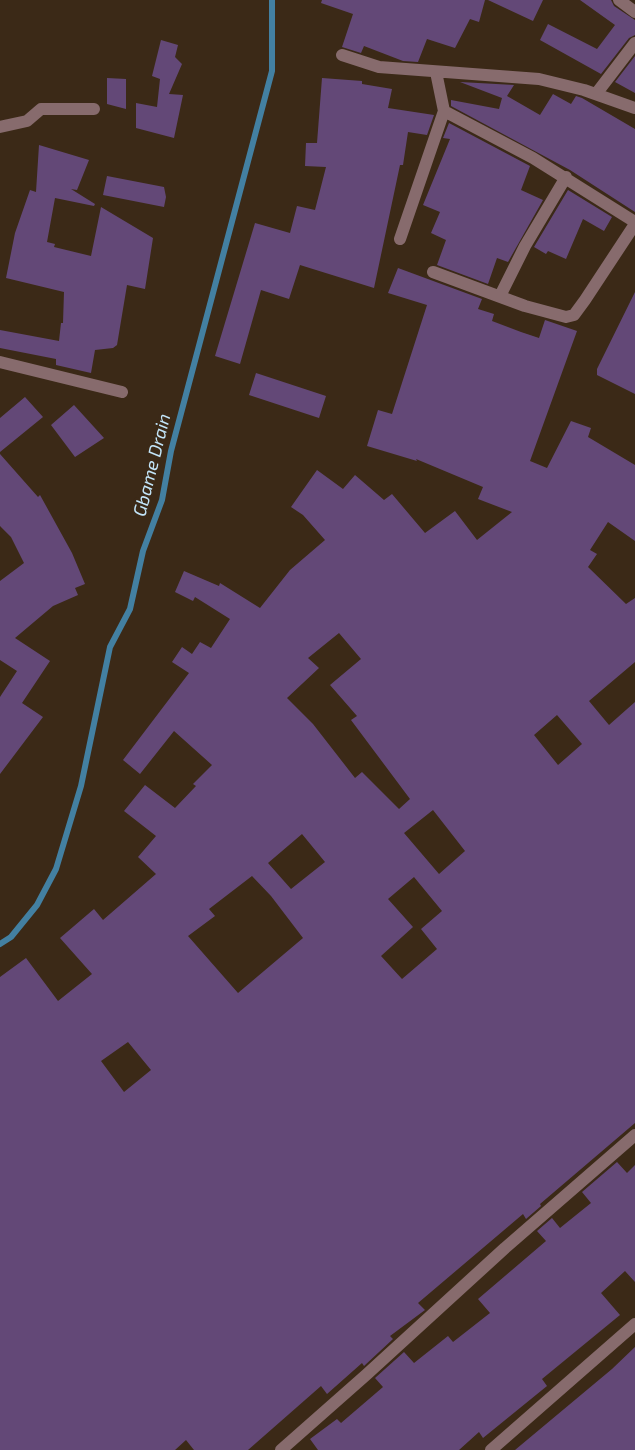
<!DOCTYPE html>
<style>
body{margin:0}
canvas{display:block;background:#3b2917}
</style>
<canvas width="635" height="1450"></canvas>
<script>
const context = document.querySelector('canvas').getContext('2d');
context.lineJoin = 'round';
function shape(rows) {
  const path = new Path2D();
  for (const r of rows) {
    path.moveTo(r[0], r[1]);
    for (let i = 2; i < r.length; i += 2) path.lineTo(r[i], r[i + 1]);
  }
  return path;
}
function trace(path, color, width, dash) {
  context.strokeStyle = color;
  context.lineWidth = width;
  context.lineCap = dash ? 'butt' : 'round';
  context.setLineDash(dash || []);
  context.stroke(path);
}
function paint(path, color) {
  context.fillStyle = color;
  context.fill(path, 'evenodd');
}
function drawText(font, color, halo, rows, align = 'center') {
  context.font = font + ' "Exo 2",sans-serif';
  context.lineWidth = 5;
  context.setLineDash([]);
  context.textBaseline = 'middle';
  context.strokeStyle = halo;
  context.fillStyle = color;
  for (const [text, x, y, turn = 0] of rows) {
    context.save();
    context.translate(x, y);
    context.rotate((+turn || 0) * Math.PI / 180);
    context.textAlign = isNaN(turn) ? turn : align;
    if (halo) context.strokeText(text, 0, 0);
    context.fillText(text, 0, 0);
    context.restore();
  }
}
const stream = shape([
 [0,944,11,937,37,905,56,869,81,786,110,647,130,609,143,551,162,500,171,451,272,71,272,0]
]);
const building = shape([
 [322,0,485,0,479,22,470,19,455,48,427,39,418,62,403,61,364,46,361,53,342,47,353,14,321,3],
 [488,0,543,0,533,21],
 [580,0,611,0,614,6,635,20,635,35,629,38,601,74,540,40,548,24,597,49,615,25],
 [161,40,178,45,175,57,182,64,169,94,183,95,174,138,136,128,136,103,157,107,160,79,152,76],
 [635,56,635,93,615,82],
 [107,78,126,79,126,109,107,104],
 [322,78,362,81,362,84,392,89,388,108,434,115,427,135,408,132,403,165,400,165,374,288,300,265,289,299,261,290,240,364,215,356,255,223,290,233,297,206,315,210,326,167,305,166,306,143,317,143],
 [460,82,514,85,507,96,540,115,553,94,571,104,576,96,582,98,635,129,635,212,570,170,451,106,451,100,499,109,502,98],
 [449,123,530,166,521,190,543,200,508,262,497,258,488,284,437,265,446,240,431,233,440,212,423,205,450,139,443,138],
 [39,145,89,160,77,190,71,189,95,204,94,206,55,198,47,242,55,244,54,247,91,256,101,207,153,238,145,289,127,285,117,345,113,348,95,350,91,373,56,365,56,359,0,348,0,330,59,341,61,323,63,323,64,292,6,278,15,233,30,190,36,192],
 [107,176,164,187,166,197,164,207,103,195],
 [568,190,612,217,604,231,583,219,566,259,548,251,546,254,534,247],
 [398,268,482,299,478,309,494,314,492,321,521,332,539,338,545,320,577,331,530,461,547,468,571,421,591,428,588,437,635,465,635,541,608,522,590,550,597,554,588,567,626,604,635,598,635,662,589,701,609,725,635,702,635,1123,540,1204,541,1206,526,1219,523,1214,418,1303,425,1310,390,1336,393,1339,364,1366,362,1363,327,1394,321,1386,248,1450,194,1450,186,1440,175,1450,0,1450,0,977,26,958,58,1001,92,974,60,938,94,909,103,920,156,874,138,857,156,836,124,811,145,785,175,808,196,786,193,784,212,765,174,731,140,774,123,760,189,673,172,662,182,647,192,654,200,642,211,648,230,619,195,597,193,601,175,592,184,571,219,586,220,583,260,608,290,570,325,540,303,515,291,507,317,470,343,489,355,475,384,500,392,494,425,533,455,511,477,540,512,512,478,499,483,487,416,459,417,461,367,446,378,410,392,414,427,305,388,293],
 [339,633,361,659,330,685,357,716,351,720,410,799,399,809,362,772,355,778,313,724,287,698,319,668,308,658],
 [557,715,582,744,558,765,534,735],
 [433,810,465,851,439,874,404,833],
 [302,834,325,862,291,889,268,863],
 [252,876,271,896,303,938,238,993,188,936,215,916,209,909],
 [414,877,442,911,421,929,437,949,402,979,381,956,413,927,388,899],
 [128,1042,151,1070,124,1092,101,1061],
 [635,292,635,394,597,375,597,369],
 [256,373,326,396,319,418,249,395],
 [25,397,43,417,0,452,0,418],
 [74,405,104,438,75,457,51,425],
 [0,454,38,497,40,495,72,553,85,584,75,588,78,595,53,606,15,638,50,661,22,703,43,717,0,774,0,697,17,671,0,660,0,581,24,563,11,537,0,526],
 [617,1162,627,1173,635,1165,635,1282,625,1271,601,1293,620,1315,542,1379,547,1386,483,1438,479,1432,459,1450,318,1450,310,1439,337,1419,341,1423,383,1387,375,1378,404,1352,414,1363,448,1336,453,1342,490,1313,478,1299,546,1241,537,1231,552,1218,560,1228,591,1203,582,1192],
 [635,1347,635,1450,515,1450,612,1369]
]);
const minor = shape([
 [619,0,635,12],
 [342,55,379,67,539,79,584,90,635,108],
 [436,72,444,111,533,158,635,222],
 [596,94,635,43],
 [0,127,27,121,41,109,94,109],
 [400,239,444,111],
 [433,272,525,306,566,317,574,315,585,300,635,224],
 [500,296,525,246,566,177],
 [0,362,122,392],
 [281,1450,366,1375,505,1248,635,1135],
 [491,1450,635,1324]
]);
const waterNames = [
 ["Gbame Drain",152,465,-76]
];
trace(stream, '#4380a2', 6);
paint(building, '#634877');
trace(minor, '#876b6d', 12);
drawText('italic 18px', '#c3e5f9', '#3b2917', waterNames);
</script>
